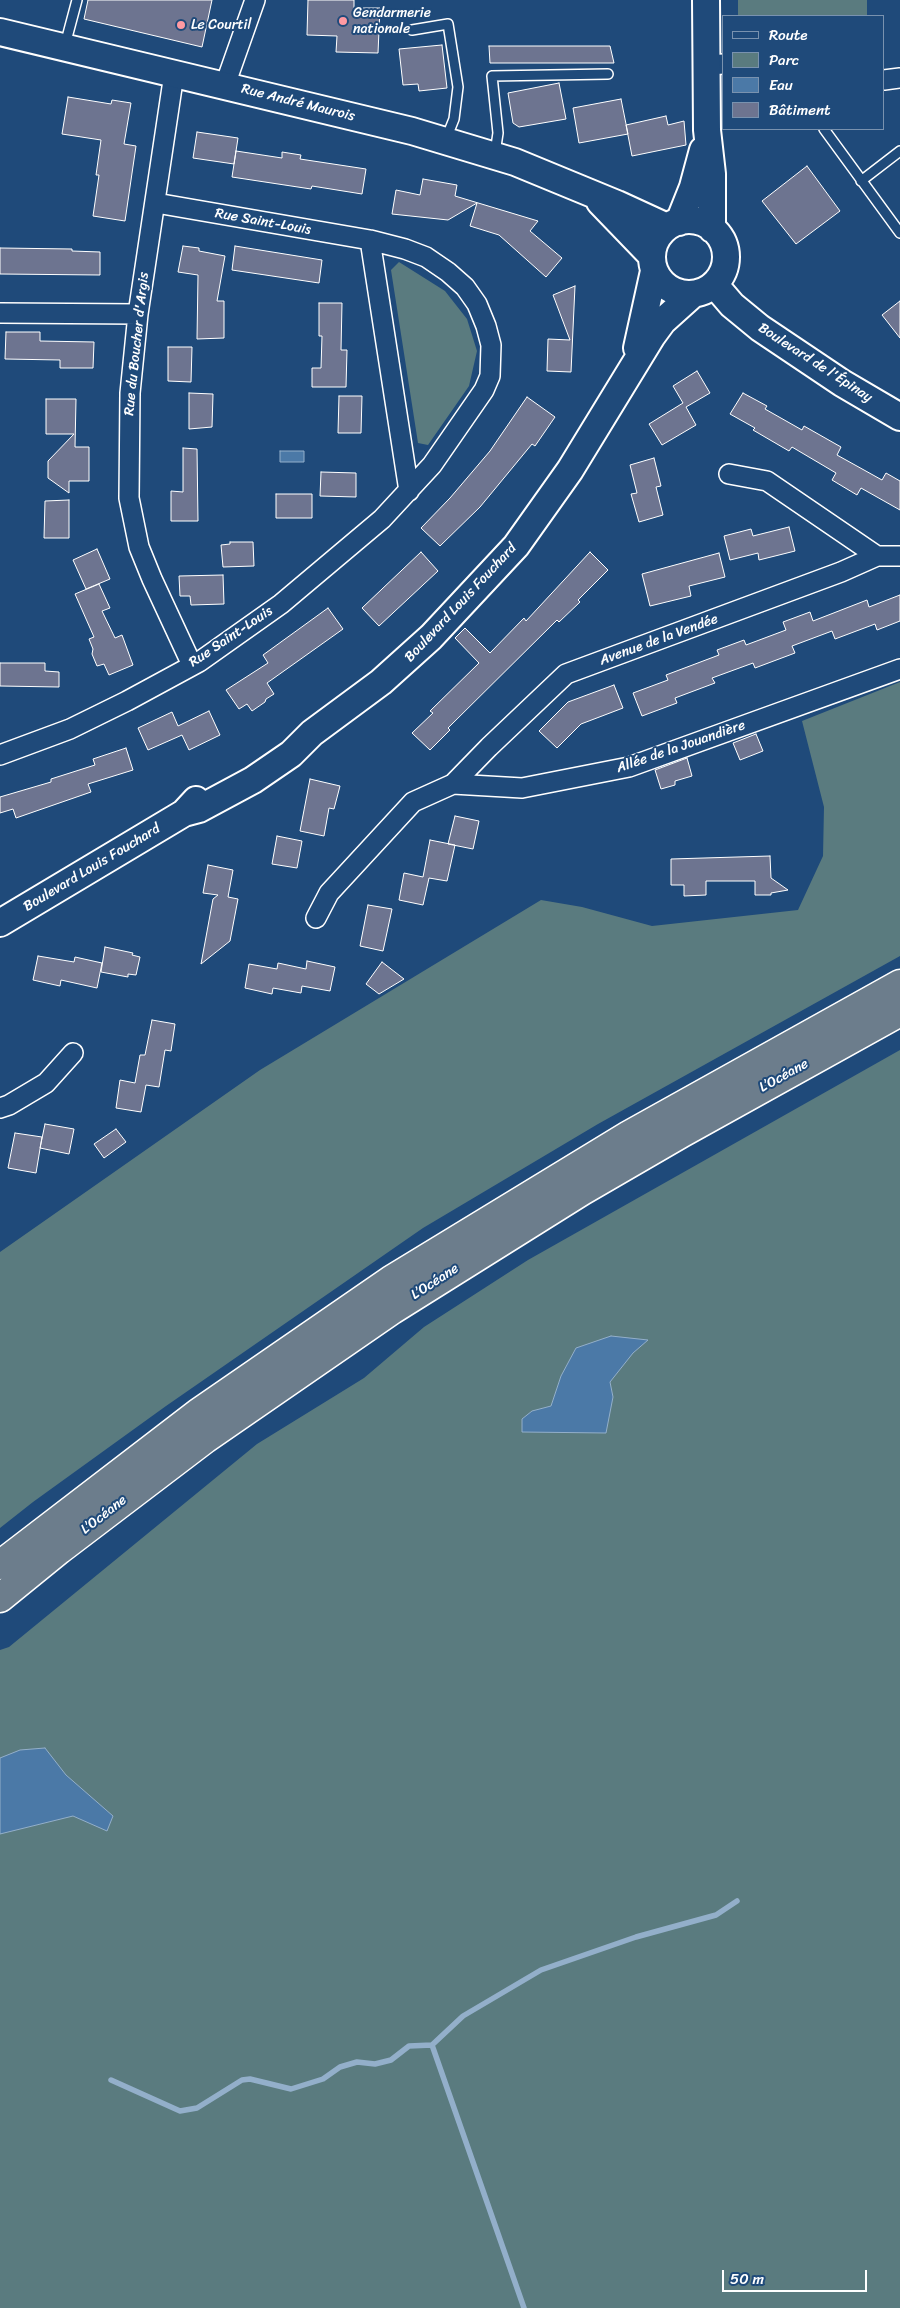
<!DOCTYPE html>
<meta charset="utf-8">
<style>
body{margin:0}
#map{position:relative;width:900px;height:2308px;overflow:hidden;background:#1f4a7a;font-family:Sriracha,sans-serif}
canvas{display:block}
.legend{position:absolute;left:722px;top:15px;width:162px;height:115px;box-sizing:border-box;background:#1f4a7a;border:1px solid #7992af;margin:0;padding:6px 9px;list-style:none;font-size:15px;color:#fff}
.legend li{display:flex;align-items:center;gap:10px;height:25px}
.legend b{width:25px;border:1px solid #7992af}
.scale{position:absolute;left:722px;top:2270px;width:145px;height:22px;box-sizing:border-box;border:2px solid #fff;border-top:0;padding-left:6px;font-size:15px;line-height:18px;white-space:nowrap;color:#fff;-webkit-text-stroke:4px #1f4a7a;paint-order:stroke}
</style>
<div id="map">
<canvas width="900" height="2308"></canvas>
<ul class="legend">
<li><b style="height:6px;background:#1f4a7a"></b>Route</li>
<li><b style="height:14px;background:#5a7b7f"></b>Parc</li>
<li><b style="height:14px;background:#4b79a7"></b>Eau</li>
<li><b style="height:14px;background:#6d7490"></b>Bâtiment</li>
</ul>
<div class="scale">50 m</div>
</div>
<script>
const context = document.querySelector('canvas').getContext('2d');
context.lineJoin = 'round';
function paint(path, color) {
  context.fillStyle = color;
  context.fill(path, 'evenodd');
}
function shape(rows) {
  const path = new Path2D();
  for (const r of rows) {
    if (r.length === 3) {
      path.moveTo(r[0] + r[2], r[1]);
      path.arc(r[0], r[1], r[2], 0, 2 * Math.PI);
      continue;
    }
    path.moveTo(r[0], r[1]);
    for (let i = 2; i < r.length; i += 2) path.lineTo(r[i], r[i + 1]);
  }
  return path;
}
function trace(path, color, width, dash) {
  context.strokeStyle = color;
  context.lineWidth = width;
  context.lineCap = dash ? 'butt' : 'round';
  context.setLineDash(dash || []);
  context.stroke(path);
}
function drawText(font, color, halo, rows, align = 'center') {
  context.font = font + ' Sriracha,sans-serif';
  context.lineWidth = 4;
  context.setLineDash([]);
  context.textBaseline = 'middle';
  context.strokeStyle = halo;
  context.fillStyle = color;
  for (const [text, x, y, turn = 0] of rows) {
    context.save();
    context.translate(x, y);
    context.rotate((+turn || 0) * Math.PI / 180);
    context.textAlign = isNaN(turn) ? turn : align;
    if (halo) context.strokeText(text, 0, 0);
    context.fillText(text, 0, 0);
    context.restore();
  }
}
const green = shape([
 [738,0,867,0,867,16,738,16],
 [399,262,445,291,467,319,477,351,469,386,428,445,418,443,391,270],
 [900,682,900,956,598,1124,423,1228,166,1406,33,1502,0,1528,0,1252,260,1070,541,900,582,907,652,926,798,910,823,856,824,807,802,721],
 [900,1050,900,2308,0,2308,0,1650,9,1647,257,1444,364,1378,424,1327,528,1260]
]);
const water = shape([
 [280,451,304,451,304,462,280,462,280,451],
 [611,1336,648,1340,633,1353,610,1382,613,1397,606,1433,522,1432,522,1419,532,1411,551,1406,561,1376,576,1348,611,1336],
 [45,1748,66,1775,113,1816,107,1831,73,1816,0,1834,0,1758,20,1750,45,1748]
]);
const stream = shape([
 [111,2080,180,2111,197,2108,242,2080,250,2079,291,2089,323,2079,340,2067,357,2062,375,2064,391,2060,409,2046,432,2045],
 [524,2308,432,2045,463,2016,541,1970,636,1937,716,1915,737,1901]
]);
const building = shape([
 [88,0,212,0,202,47,84,19,88,0],
 [308,0,354,0,354,8,380,8,378,53,336,52,337,36,307,35,308,0],
 [442,45,447,88,419,91,418,84,403,85,399,49,442,45],
 [489,46,610,46,614,63,490,63,489,46],
 [559,83,566,119,519,127,513,123,508,93,559,83],
 [68,97,111,104,112,100,131,103,124,144,136,146,125,221,93,216,99,175,96,175,101,140,62,134,68,97],
 [621,99,628,134,579,143,573,108,621,99],
 [666,116,668,125,684,121,686,145,632,156,626,125,666,116],
 [197,132,238,138,234,164,193,158,197,132],
 [236,151,282,158,282,152,301,155,300,159,366,169,362,194,312,186,311,189,232,177,236,151],
 [807,166,840,211,796,244,762,201,807,166],
 [423,179,457,185,455,196,538,221,530,231,562,258,546,277,499,235,470,226,477,203,448,220,392,214,396,190,420,195,423,179],
 [183,246,199,248,199,251,225,256,217,301,224,301,224,338,197,339,198,275,178,272,183,246],
 [235,246,322,260,319,283,232,270,235,246],
 [0,248,72,249,72,251,100,252,100,275,0,274,0,248],
 [575,286,571,372,547,371,548,339,570,340,553,295,575,286],
 [900,301,900,338,882,315,900,301],
 [319,303,342,303,341,350,347,350,346,387,312,387,312,368,321,368,322,336,319,336,319,303],
 [6,332,40,332,40,341,94,342,93,368,60,368,60,360,5,359,6,332],
 [168,347,192,347,191,382,168,381,168,347],
 [697,371,710,393,686,407,696,425,662,445,649,424,683,403,673,386,697,371],
 [189,393,213,394,212,427,189,429,189,393],
 [743,393,767,406,765,409,802,430,804,426,841,447,837,455,882,480,886,473,900,481,900,510,861,488,857,495,832,480,836,473,792,447,789,451,753,430,755,428,730,414,743,393],
 [339,396,362,396,361,433,338,433,339,396],
 [527,397,555,417,535,446,532,444,480,507,440,546,421,528,450,498,490,451,527,397],
 [46,399,76,399,75,447,89,447,89,481,69,481,69,493,48,478,48,461,74,434,46,434,46,399],
 [183,448,197,449,198,521,171,521,171,491,183,492,183,448],
 [654,458,661,486,656,487,663,515,639,522,631,494,637,493,630,465,654,458],
 [321,472,356,473,356,497,320,496,321,472],
 [276,494,312,494,312,518,276,518,276,494],
 [69,500,69,538,44,538,45,501,69,500],
 [789,527,795,551,759,560,758,553,730,560,724,536,751,529,753,536,789,527],
 [230,542,253,542,254,566,223,567,221,545,230,544,230,542],
 [97,549,110,579,86,589,73,560,97,549],
 [421,552,438,571,379,626,362,608,421,552],
 [590,552,608,570,578,600,580,602,559,622,557,620,448,728,450,730,430,750,412,733,433,713,430,711,479,663,455,638,465,628,490,653,524,618,526,621,590,552],
 [719,553,725,577,689,586,691,596,650,606,642,574,719,553],
 [223,575,224,604,191,605,190,596,180,596,179,576,223,575],
 [99,584,110,608,102,611,115,638,122,635,133,665,109,675,104,664,97,666,92,654,93,649,89,639,94,637,75,594,99,584],
 [900,595,900,621,877,630,875,624,835,639,832,631,792,646,795,653,755,668,753,663,712,678,715,683,675,698,677,703,642,716,633,693,668,680,666,675,719,655,717,650,744,640,746,645,786,630,783,622,810,612,813,621,867,600,869,607,900,595],
 [328,608,343,629,267,683,274,694,266,699,265,702,252,711,247,704,239,709,226,690,268,663,263,655,328,608],
 [0,663,45,663,45,671,59,672,59,687,0,686,0,663],
 [614,685,623,708,581,724,557,748,539,731,568,702,614,685],
 [209,711,220,735,189,750,182,735,148,750,138,728,172,712,178,726,209,711],
 [756,734,763,751,740,760,733,743,756,734],
 [126,748,133,770,88,784,91,792,16,818,13,809,0,813,0,797,51,782,51,779,95,765,93,759,126,748],
 [687,758,692,776,675,781,675,785,661,789,655,770,687,758],
 [310,779,340,786,334,809,329,808,324,836,300,831,310,779],
 [455,816,479,821,473,849,448,844,455,816],
 [277,836,302,841,297,868,272,864,277,836],
 [430,840,455,845,447,881,429,878,423,905,399,900,404,873,423,877,430,840],
 [770,856,771,878,788,890,771,893,771,895,755,895,755,881,706,881,706,895,684,896,684,885,671,885,671,859,770,856],
 [208,865,233,870,228,897,238,899,230,941,201,964,213,899,218,895,203,893,208,865],
 [368,905,392,909,383,951,360,946,368,905],
 [105,947,133,953,132,955,140,957,136,975,128,974,128,977,101,972,105,947],
 [38,956,74,962,75,957,102,963,97,988,61,980,60,986,33,980,38,956],
 [307,961,335,967,330,991,302,986,301,993,273,988,272,994,245,988,249,964,277,969,278,963,306,969,307,961],
 [382,962,404,979,379,994,366,984,382,962],
 [152,1020,175,1024,171,1051,165,1050,159,1087,146,1085,141,1112,116,1108,120,1080,135,1083,140,1055,145,1055,152,1020],
 [45,1124,74,1129,69,1154,40,1148,45,1124],
 [116,1129,126,1142,104,1158,94,1144,116,1129],
 [15,1133,42,1137,36,1173,8,1168,15,1133]
]);
const lane = shape([
 [412,30,448,24,458,87,454,119,446,139],
 [65,45,77,0],
 [824,129,900,233],
 [495,153,498,133,492,76,608,74],
 [861,181,900,151]
]);
const street = shape([
 [706,65,724,64],
 [174,74,138,314,130,393,129,498,139,547,152,579,192,665],
 [884,80,900,78],
 [225,85,255,0],
 [370,240,409,491],
 [0,313,138,314],
 [729,474,767,481,877,556],
 [0,755,70,729,127,701,199,662,281,604,382,519,432,465,484,390,490,376,491,345,486,326,477,304,465,287,448,272,426,257,405,249,370,240,156,203],
 [453,784,522,788,629,767,900,669],
 [316,918,329,893,413,802,453,784,489,747,566,674,841,572,877,556,900,556],
 [0,1108,9,1105,46,1083,73,1053]
]);
const secondary = shape([
 [706,0,707,130,712,174,712,229],
 [0,32,412,131,515,162,617,204,667,227],
 [600,202,652,256],
 [689,257,37],
 [679,222,693,187,703,150],
 [714,284,732,305,760,328,842,383,900,417],
 [637,348,654,271],
 [184,813,199,809,253,780,291,754,312,733,381,682,431,637,516,546,570,470,652,336,663,321,693,294],
 [0,923,184,813,196,800]
]);
const highway = shape([
 [0,1565,198,1413,391,1280,629,1135,900,984],
 [0,1598,59,1550,205,1439,392,1310,582,1191,682,1133,900,1012]
]);
const markers = [
 [343,21,5,"#ff9aa2"],
 [181,25,5,"#ff9aa2"]
];
const poiNames = [
 ["Gendarmerie",353,13],
 ["nationale",353,29],
 ["Le Courtil",191,25]
];
const streetNames = [
 ["Rue André Maurois",298,103,14],
 ["Rue Saint-Louis",263,222,10],
 ["Rue du Boucher d'Argis",137,344,-84],
 ["Boulevard de l'Épinay",815,363,33],
 ["Boulevard Louis Fouchard",461,603,-47],
 ["Rue Saint-Louis",231,637,-34],
 ["Avenue de la Vendée",659,640,-20],
 ["Allée de la Jouandière",681,747,-19],
 ["Boulevard Louis Fouchard",92,868,-31],
 ["L’Océane",784,1076,-29],
 ["L’Océane",435,1282,-33],
 ["L’Océane",104,1515,-38]
];
paint(green, '#5a7b7f');
paint(water, '#4b79a7');
trace(water, '#93afca', 1);
trace(stream, '#93afca', 5.5);
paint(building, '#6d7490');
trace(building, '#fff', 1);
trace(lane, '#fff', 12);
trace(street, '#fff', 22);
trace(secondary, '#fff', 30);
trace(highway, '#fff', 31);
trace(lane, '#1f4a7a', 9);
trace(street, '#1f4a7a', 19);
trace(secondary, '#1f4a7a', 26);
trace(highway, '#6c7d8c', 28);
for (const [x, y, r, color] of markers) {
  const dot = new Path2D();
  dot.arc(x, y, r, 0, 2 * Math.PI);
  context.fillStyle = color;
  context.fill(dot);
  trace(dot, '#1f4a7a', 2);
}
drawText('14px', '#fff', '#1f4a7a', poiNames, 'left');
drawText('14px', '#fff', '#1f4a7a', streetNames);
</script>
